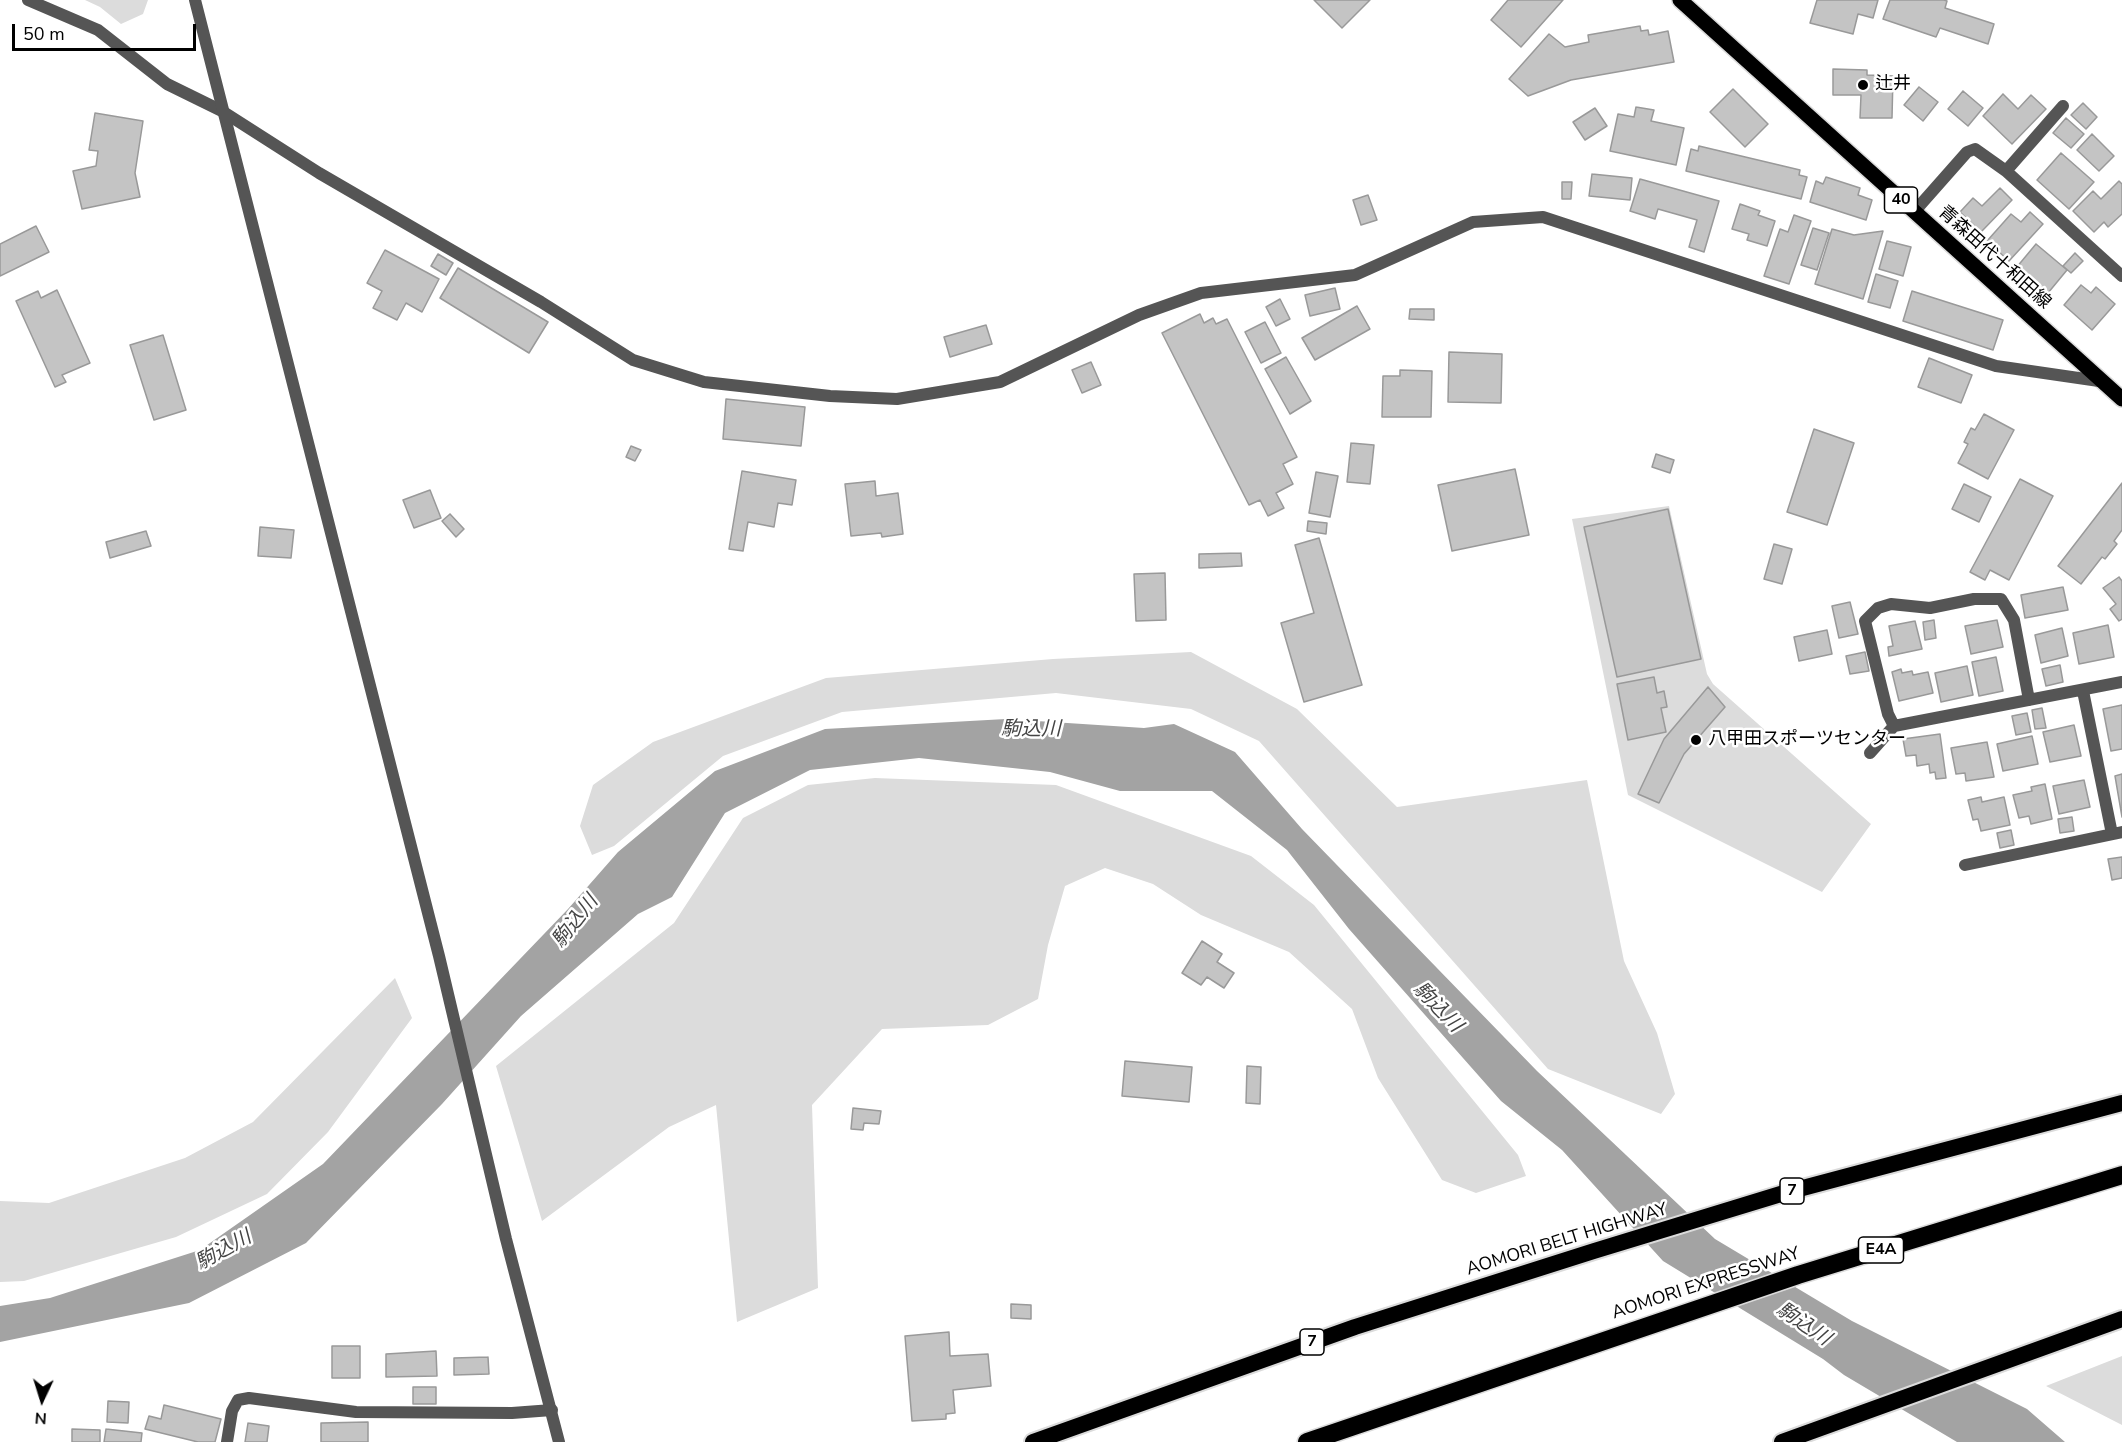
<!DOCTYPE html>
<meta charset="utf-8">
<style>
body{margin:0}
#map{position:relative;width:2122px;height:1442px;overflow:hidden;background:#fff;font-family:"Nunito Sans",sans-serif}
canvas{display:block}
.north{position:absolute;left:12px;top:1370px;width:60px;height:60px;-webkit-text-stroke:4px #fff;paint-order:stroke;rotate:184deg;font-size:16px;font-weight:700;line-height:24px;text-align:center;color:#000}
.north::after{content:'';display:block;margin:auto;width:21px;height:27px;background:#000;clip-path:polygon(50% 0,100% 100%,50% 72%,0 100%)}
.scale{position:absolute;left:12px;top:24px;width:184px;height:27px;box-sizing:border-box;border:3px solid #000;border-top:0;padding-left:8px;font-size:18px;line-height:21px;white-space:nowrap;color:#000;-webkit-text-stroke:4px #fff;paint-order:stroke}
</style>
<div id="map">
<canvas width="2122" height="1442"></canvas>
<div class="north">N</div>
<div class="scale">50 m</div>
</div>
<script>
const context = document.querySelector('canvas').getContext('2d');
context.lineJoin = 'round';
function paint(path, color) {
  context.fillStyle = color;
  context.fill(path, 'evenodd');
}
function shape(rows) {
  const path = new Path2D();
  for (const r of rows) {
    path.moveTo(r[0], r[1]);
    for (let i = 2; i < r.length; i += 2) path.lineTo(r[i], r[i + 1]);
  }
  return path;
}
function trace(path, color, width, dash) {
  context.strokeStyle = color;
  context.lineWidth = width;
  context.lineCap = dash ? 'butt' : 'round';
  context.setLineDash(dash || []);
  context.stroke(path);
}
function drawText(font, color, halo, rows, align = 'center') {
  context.font = font + ' "Nunito Sans","Noto Sans JP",sans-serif';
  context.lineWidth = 5;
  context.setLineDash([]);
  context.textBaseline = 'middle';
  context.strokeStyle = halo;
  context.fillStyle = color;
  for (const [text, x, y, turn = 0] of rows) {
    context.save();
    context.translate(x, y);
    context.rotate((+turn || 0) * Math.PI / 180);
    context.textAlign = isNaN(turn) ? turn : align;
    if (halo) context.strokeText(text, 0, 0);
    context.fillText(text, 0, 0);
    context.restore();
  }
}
const green = shape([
 [85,0,148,0,143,14,121,24,100,7],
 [1669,506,1707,674,1713,684,1871,824,1822,892,1628,795,1572,519],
 [1191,652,1297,709,1397,807,1587,780,1624,961,1657,1033,1675,1094,1661,1114,1548,1069,1259,741,1191,709,1056,693,842,712,723,756,614,846,592,855,580,826,593,785,653,742,826,678,1053,659],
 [875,778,1056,785,1251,856,1314,905,1518,1155,1526,1176,1476,1193,1442,1180,1378,1078,1352,1009,1289,952,1201,915,1153,884,1105,868,1065,886,1048,945,1038,999,988,1025,882,1029,812,1105,818,1288,737,1322,716,1105,669,1127,542,1221,496,1066,674,923,743,818,808,785],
 [395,978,412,1018,328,1132,267,1194,176,1237,24,1281,0,1282,0,1201,49,1203,185,1158,253,1122],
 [2122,1356,2122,1425,2046,1386]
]);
const water = shape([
 [1006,719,1144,728,1174,724,1235,752,1302,829,1537,1071,1715,1239,1852,1321,2027,1409,2065,1442,1957,1442,1844,1375,1823,1359,1663,1261,1562,1150,1501,1101,1349,929,1287,850,1212,791,1120,791,1050,772,919,758,810,770,725,813,672,897,638,914,521,1016,442,1104,306,1243,189,1303,0,1342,0,1306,50,1298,200,1250,323,1164,568,909,618,852,715,771,825,729]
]);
const building = shape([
 [1314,0,1370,0,1342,28,1314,0],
 [1508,0,1563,0,1521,47,1491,20,1508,0],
 [1817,0,1878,0,1873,18,1858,14,1853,34,1810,23,1817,0],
 [1890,0,1944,0,1947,1,1945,8,1994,24,1988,44,1940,28,1936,37,1883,19,1890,0],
 [1640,26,1641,31,1648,30,1649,35,1668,31,1674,62,1571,80,1528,96,1509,79,1549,34,1565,47,1589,42,1588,35,1640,26],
 [1833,69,1867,70,1867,75,1893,76,1892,118,1860,118,1861,95,1833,95,1833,69],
 [1919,87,1938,102,1923,121,1904,105,1919,87],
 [1733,89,1768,124,1745,147,1710,112,1733,89],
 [1963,91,1983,108,1968,126,1948,109,1963,91],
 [2003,94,2018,109,2031,95,2046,109,2012,144,1983,116,2003,94],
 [2083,103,2097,117,2086,129,2071,115,2083,103],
 [1636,107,1654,110,1651,121,1684,128,1676,165,1610,151,1618,114,1634,117,1636,107],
 [1595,108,1607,126,1585,140,1573,122,1595,108],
 [95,113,143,121,135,173,140,197,82,209,73,171,96,166,98,151,89,150,95,113],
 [2066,118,2084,134,2071,148,2053,133,2066,118],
 [2092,134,2114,156,2099,171,2077,150,2092,134],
 [1699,146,1800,170,1799,175,1807,177,1801,199,1686,171,1691,149,1698,151,1699,146],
 [2061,153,2094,182,2069,209,2037,180,2061,153],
 [1592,174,1632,178,1630,200,1589,196,1592,174],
 [1826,177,1860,188,1858,195,1872,200,1866,220,1810,202,1816,181,1823,184,1826,177],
 [1640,179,1719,201,1704,252,1689,247,1697,220,1658,209,1655,219,1630,211,1640,179],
 [2119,181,2122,184,2122,214,2108,227,2104,222,2094,232,2073,211,2093,191,2101,199,2119,181],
 [1562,182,1572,182,1571,199,1562,199,1562,182],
 [2000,188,2012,200,1981,232,1960,212,1973,198,1982,206,2000,188],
 [1368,195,1377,220,1361,225,1353,200,1368,195],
 [1740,204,1760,211,1758,215,1775,221,1767,246,1747,240,1749,234,1732,229,1740,204],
 [2030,212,2043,224,2009,261,1987,241,2011,214,2021,222,2030,212],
 [1794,215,1811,221,1789,284,1764,276,1780,229,1788,232,1794,215],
 [36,226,49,252,0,276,0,244,36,226],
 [1813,228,1829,233,1817,270,1801,265,1813,228],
 [1832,229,1854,235,1883,231,1863,299,1815,284,1832,229],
 [1887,241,1911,247,1903,276,1879,269,1887,241],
 [2036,244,2067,270,2048,293,2016,268,2036,244],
 [385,250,439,279,422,312,406,303,397,320,373,308,382,291,367,283,385,250],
 [2075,253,2083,261,2071,273,2063,266,2075,253],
 [438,254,453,263,446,275,431,266,438,254],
 [458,268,548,322,529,353,440,298,458,268],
 [1876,274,1898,281,1890,308,1868,302,1876,274],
 [2081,285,2091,293,2096,287,2115,304,2092,330,2064,305,2081,285],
 [1335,288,1340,309,1310,316,1305,295,1335,288],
 [57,290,90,363,62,375,66,382,55,387,16,301,38,291,41,298,57,290],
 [1912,291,2003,320,1993,350,1903,321,1912,291],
 [1280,299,1290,319,1276,326,1266,307,1280,299],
 [1357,306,1370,329,1315,360,1302,338,1357,306],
 [1410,309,1434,309,1434,320,1409,319,1410,309],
 [1200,314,1204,323,1213,318,1216,324,1227,319,1297,457,1283,464,1293,484,1276,493,1284,508,1268,516,1260,500,1249,505,1162,333,1200,314],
 [1265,322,1281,353,1261,363,1245,332,1265,322],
 [986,325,992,344,950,357,944,337,986,325],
 [163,335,186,410,154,420,130,345,163,335],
 [1449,352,1502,354,1501,403,1448,402,1449,352],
 [1286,357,1311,401,1290,414,1265,369,1286,357],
 [1929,358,1972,375,1961,403,1918,387,1929,358],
 [1091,362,1101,385,1082,393,1072,370,1091,362],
 [1400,370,1432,371,1431,417,1382,417,1383,376,1400,376,1400,370],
 [726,399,805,407,801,446,723,439,726,399],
 [1984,414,2014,430,1988,479,1958,463,1968,444,1964,442,1971,428,1975,430,1984,414],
 [1814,429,1854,443,1827,525,1787,512,1814,429],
 [1351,443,1374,445,1370,484,1347,482,1351,443],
 [631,446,641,450,635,461,626,457,631,446],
 [1656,454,1674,460,1670,473,1652,467,1656,454],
 [1515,469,1529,535,1452,551,1438,485,1515,469],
 [742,471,796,480,792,505,778,503,774,527,748,522,743,551,729,549,742,471],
 [1316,472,1338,476,1330,517,1309,513,1316,472],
 [2020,479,2053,496,2009,580,1990,570,1985,580,1970,572,2020,479],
 [875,481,876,496,898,493,903,534,882,537,881,533,851,536,845,484,875,481],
 [2122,483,2122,530,2114,541,2117,544,2105,559,2102,557,2081,584,2058,566,2122,483],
 [1964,484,1991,497,1979,522,1952,509,1964,484],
 [430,490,441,518,414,528,403,500,430,490],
 [1668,509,1701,659,1617,677,1584,527,1668,509],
 [450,514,464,529,456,537,442,521,450,514],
 [1308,521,1327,523,1326,534,1307,531,1308,521],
 [260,527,294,530,291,558,258,556,260,527],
 [146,531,151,546,110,558,106,542,146,531],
 [1319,538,1362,685,1304,702,1281,623,1314,613,1295,545,1319,538],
 [1774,544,1792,549,1782,584,1764,579,1774,544],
 [1241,553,1242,566,1199,568,1199,554,1241,553],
 [1165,573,1166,620,1136,621,1134,574,1165,573],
 [2119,577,2122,581,2122,619,2119,621,2110,609,2116,604,2103,588,2119,577],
 [2063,587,2068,610,2025,618,2021,595,2063,587],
 [1850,602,1858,634,1839,638,1832,606,1850,602],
 [1934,620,1936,638,1925,640,1923,622,1934,620],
 [1997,620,2003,647,1971,654,1965,626,1997,620],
 [1915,621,1922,649,1889,656,1888,647,1893,646,1889,626,1915,621],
 [2108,625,2114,657,2079,664,2073,633,2108,625],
 [2062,628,2068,656,2041,663,2035,635,2062,628],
 [1827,630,1832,654,1799,661,1794,637,1827,630],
 [1865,652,1869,671,1850,674,1846,656,1865,652],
 [1996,657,2003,691,1979,696,1972,662,1996,657],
 [2060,665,2063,682,2046,686,2042,669,2060,665],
 [1967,666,1973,695,1941,702,1935,673,1967,666],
 [1901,669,1902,673,1912,671,1913,675,1928,672,1933,693,1899,701,1892,672,1901,669],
 [1654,677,1657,693,1664,691,1667,707,1661,708,1666,732,1628,740,1617,684,1654,677],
 [1708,687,1725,707,1684,754,1659,803,1638,794,1664,739,1708,687],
 [2122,705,2122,749,2111,751,2103,709,2122,705],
 [2042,708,2046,728,2035,729,2032,710,2042,708],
 [2027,713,2031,732,2016,735,2012,716,2027,713],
 [2074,725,2081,756,2050,762,2043,732,2074,725],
 [1940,734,1946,778,1936,779,1935,772,1930,773,1929,764,1917,766,1916,755,1906,756,1903,739,1940,734],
 [2032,736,2038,764,2003,771,1997,744,2032,736],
 [1987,742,1994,777,1966,781,1965,773,1956,774,1951,748,1987,742],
 [2122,774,2122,817,2115,776,2122,774],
 [2084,780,2090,807,2059,814,2053,786,2084,780],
 [2045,784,2052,819,2031,824,2029,816,2019,818,2013,795,2032,791,2031,787,2045,784],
 [1981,797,1982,802,2004,797,2010,825,1981,831,1978,819,1973,820,1968,800,1981,797],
 [2072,817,2074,831,2060,833,2058,819,2072,817],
 [2011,830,2014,845,2000,848,1997,833,2011,830],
 [2122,857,2122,878,2112,880,2108,859,2122,857],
 [1202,941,1222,954,1217,962,1234,973,1224,988,1207,977,1201,985,1182,973,1202,941],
 [1125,1061,1192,1067,1189,1102,1122,1096,1125,1061],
 [1247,1066,1261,1067,1260,1104,1246,1103,1247,1066],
 [853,1108,881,1111,879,1124,864,1123,863,1130,851,1129,853,1108],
 [1011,1304,1031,1305,1031,1319,1011,1318,1011,1304],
 [949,1332,950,1356,988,1354,991,1386,953,1390,955,1413,946,1414,946,1419,912,1421,905,1336,949,1332],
 [332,1346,360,1346,360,1378,332,1378,332,1346],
 [436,1351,437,1376,386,1377,386,1354,436,1351],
 [488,1357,489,1374,454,1375,454,1358,488,1357],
 [413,1387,436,1387,436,1404,413,1404,413,1387],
 [108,1401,129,1402,128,1423,107,1422,108,1401],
 [164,1405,221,1419,215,1442,198,1442,145,1429,149,1416,161,1419,164,1405],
 [368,1422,368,1442,321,1442,321,1423,368,1422],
 [248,1423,269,1426,267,1442,245,1442,248,1423],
 [72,1429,100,1430,100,1442,72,1442,72,1429],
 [106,1429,142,1433,141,1442,104,1442,106,1429]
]);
const minor = shape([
 [28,0,98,30,167,84,222,111,319,173,541,302,633,360,704,382,830,396,897,399,1000,382,1139,315,1201,293,1355,275,1473,222,1543,217,1996,366,2099,381],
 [2006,171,2063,106],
 [1914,212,1967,152,1975,149,2006,171,2122,276],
 [2083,691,2112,834],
 [1894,726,1888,714,1865,621,1878,608,1891,604,1930,608,1974,599,2001,599,2014,620,2029,700],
 [1870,753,1894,726,2122,682],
 [1965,865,2122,832],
 [227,1442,232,1411,238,1400,249,1398,356,1412,512,1413,552,1410]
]);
const tertiary = shape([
 [195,0,439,956,506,1239,559,1442]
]);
const primary = shape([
 [1680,0,2122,399]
]);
const trunk = shape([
 [1033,1442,1355,1327,1594,1251,1784,1193,2122,1103],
 [1782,1442,2122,1319]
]);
const motorway = shape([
 [1307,1442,1798,1275,2122,1175]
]);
const markers = [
 [1863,85,6,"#000"],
 [1696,740,6,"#000"]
];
const shields = [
 [1901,200,33],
 [1792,1191,24],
 [1881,1250,45],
 [1312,1342,24]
];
const shieldNames = [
 ["40",1901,200],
 ["7",1792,1191],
 ["E4A",1881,1250],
 ["7",1312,1342]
];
const poiNames = [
 ["辻井",1875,85],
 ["八甲田スポーツセンター",1708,740]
];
const streetNames = [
 ["青森田代十和田線",1994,258,42],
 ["AOMORI BELT HIGHWAY",1567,1240,-17],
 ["AOMORI EXPRESSWAY",1706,1284,-18]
];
const waterNames = [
 ["駒込川",1031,730],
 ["駒込川",576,922,-52],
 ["駒込川",1437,1008,46],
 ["駒込川",224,1251,-29],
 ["駒込川",1803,1325,34]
];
paint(green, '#dcdcdc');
paint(water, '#a3a3a3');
paint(building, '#c4c4c4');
trace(building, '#999', 1.5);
trace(primary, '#dbdbdb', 18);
trace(trunk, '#dbdbdb', 20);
trace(motorway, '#dbdbdb', 21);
trace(minor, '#555', 12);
trace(tertiary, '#555', 12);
trace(primary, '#000', 15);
trace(trunk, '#000', 16);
trace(motorway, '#000', 18);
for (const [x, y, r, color] of markers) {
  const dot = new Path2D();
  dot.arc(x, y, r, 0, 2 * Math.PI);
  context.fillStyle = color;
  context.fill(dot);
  trace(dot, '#fff', 2);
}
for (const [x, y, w] of shields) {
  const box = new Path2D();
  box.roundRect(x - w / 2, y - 13, w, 26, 4.5);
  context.fillStyle = '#fff';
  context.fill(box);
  trace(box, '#000', 1.5);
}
drawText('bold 16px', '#000', null, shieldNames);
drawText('18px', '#000', '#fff', poiNames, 'left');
drawText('18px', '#000', '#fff', streetNames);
drawText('italic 20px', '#444', '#fff', waterNames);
</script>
